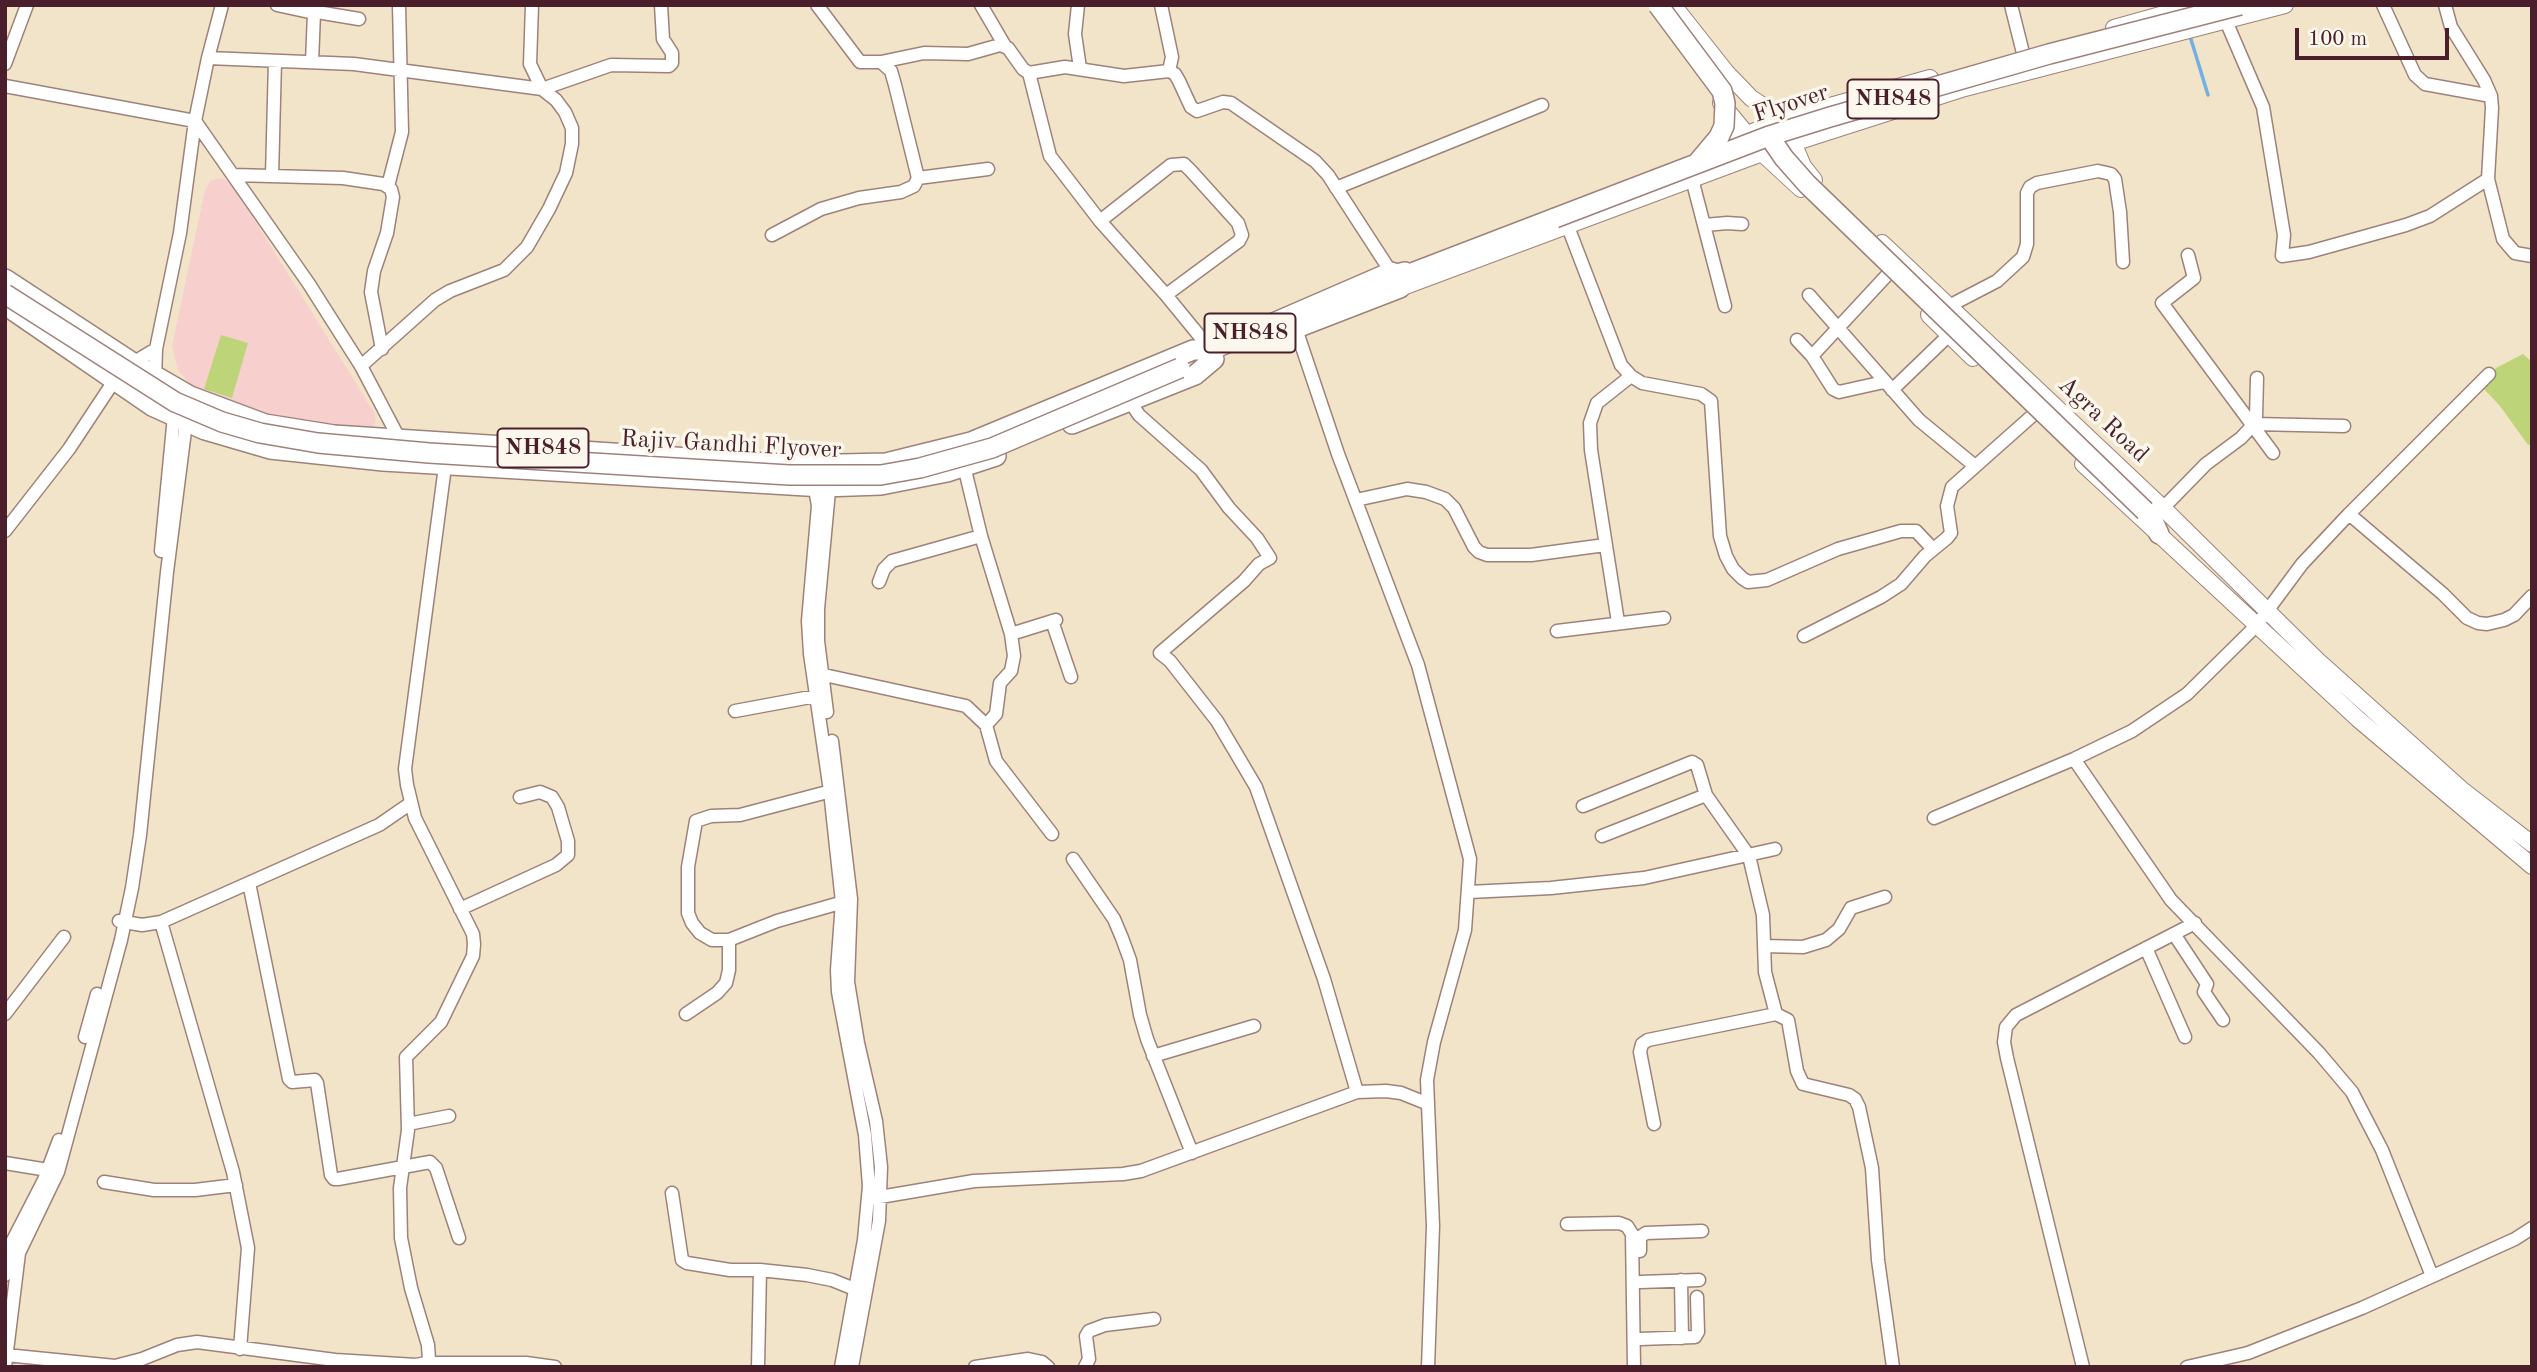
<!DOCTYPE html>
<style>
body{margin:0}
#map{position:relative;width:2537px;height:1372px;overflow:hidden;background:#f2e4c8;font-family:"Old Standard TT",serif}
canvas{display:block}
.frame{position:absolute;inset:0;border:7px solid #4a1f2b;pointer-events:none}
.scale{position:absolute;left:2295px;top:28px;width:154px;height:32px;box-sizing:border-box;border:4px solid #4a1f2b;border-top:0;padding-left:9px;font-size:21px;line-height:24px;white-space:nowrap;color:#4a1f2b;-webkit-text-stroke:5px #fbf7ec;paint-order:stroke}
</style>
<div id="map">
<canvas width="2537" height="1372"></canvas>
<div class="frame"></div>
<div class="scale">100 m</div>
</div>
<script>
const context = document.querySelector('canvas').getContext('2d');
context.lineJoin = 'round';
function paint(path, color) {
  context.fillStyle = color;
  context.fill(path, 'evenodd');
}
function shape(rows) {
  const path = new Path2D();
  for (const r of rows) {
    path.moveTo(r[0], r[1]);
    for (let i = 2; i < r.length; i += 2) path.lineTo(r[i], r[i + 1]);
  }
  return path;
}
function trace(path, color, width, dash) {
  context.strokeStyle = color;
  context.lineWidth = width;
  context.lineCap = dash ? 'butt' : 'round';
  context.setLineDash(dash || []);
  context.stroke(path);
}
function drawText(font, color, halo, rows, align = 'center') {
  context.font = font + ' "Old Standard TT",serif';
  context.lineWidth = 7;
  context.setLineDash([]);
  context.textBaseline = 'middle';
  context.strokeStyle = halo;
  context.fillStyle = color;
  for (const [text, x, y, turn = 0] of rows) {
    context.save();
    context.translate(x, y);
    context.rotate((+turn || 0) * Math.PI / 180);
    context.textAlign = isNaN(turn) ? turn : align;
    if (halo) context.strokeText(text, 0, 0);
    context.fillText(text, 0, 0);
    context.restore();
  }
}
const built = shape([
 [222,178,232,184,374,412,376,422,371,430,273,422,203,391,189,383,178,370,172,346,205,190,211,180]
]);
const green = shape([
 [221,335,248,343,232,398,204,389],
 [2523,354,2532,362,2532,444,2528,445,2500,406,2484,389,2496,368]
]);
const stream = shape([
 [2190,36,2208,95]
]);
const minor = shape([
 [277,5,314,13,312,62],
 [817,5,860,62,881,62,924,53,968,54,1000,45,1008,48,1023,69,1029,73,1065,67,1124,76,1169,71,1175,74,1179,81,1191,107,1197,111,1223,102,1231,103,1315,161,1328,175,1391,272],
 [981,5,1005,46],
 [1078,5,1075,34,1080,68],
 [1161,5,1172,57,1169,71],
 [2011,5,2023,53],
 [2383,5,2415,75,2425,84,2491,96],
 [2445,5,2451,27,2484,80,2491,96,2492,108,2488,179,2503,239,2515,253,2532,256],
 [311,11,359,19],
 [2226,21,2263,107,2284,235,2282,256,2309,252,2406,225,2430,216,2488,179],
 [208,58,354,64,542,89,611,65,669,66,672,63,672,53,663,39,661,5],
 [5,64,27,5],
 [1029,73,1050,156,1100,221,1166,295,1211,350],
 [5,86,195,121,309,284,361,366,402,444],
 [234,175,343,178,383,184,391,189,393,197,387,233,374,271,371,292,382,349],
 [272,176,275,61],
 [918,178,988,169],
 [1692,179,1725,306],
 [388,186,402,132,399,5],
 [1336,188,1542,105],
 [1565,219,1621,365,1631,376,1642,383,1701,394,1711,401,1720,536,1726,556,1733,569,1742,578,1748,582,1767,580,1838,549,1901,531,1916,531,1933,549],
 [1100,221,1171,165,1184,164,1191,171,1238,223,1242,235,1239,241,1166,295],
 [1705,225,1727,223,1742,224],
 [772,235,821,209,859,198,901,192,914,186,918,178,895,85,891,71,881,62],
 [2188,255,2194,278,2162,303,2273,453],
 [1809,295,1919,420,1975,466],
 [1949,306,1997,281,2023,257,2027,244,2027,193,2030,187,2037,183,2098,171,2111,174,2115,179,2120,212,2123,262],
 [1294,323,1338,454,1418,665,1470,859,1465,930,1434,1042,1427,1080,1433,1226,1428,1367],
 [1797,340,1812,356,1833,389,1839,392,1884,382],
 [1812,356,1888,274],
 [361,366,435,300,450,291,504,270,527,247,549,209,566,173,572,144,572,128,565,112,556,100,542,89,530,64,532,5],
 [155,379,156,349,180,233,195,121,208,58,222,5],
 [1892,390,1949,335],
 [1129,400,1139,415,1201,470,1229,508,1257,538,1270,558,1259,564,1244,581,1160,653,1170,661,1217,721,1256,787,1324,979,1357,1092],
 [2254,424,2344,426],
 [814,483,818,506,808,621,810,654,830,791,842,902,837,970,838,992,865,1135,869,1186,864,1240,841,1367],
 [1356,500,1407,489,1426,492,1445,499,1454,508,1474,547,1479,552,1487,555,1531,555,1605,545],
 [2163,508,2206,464,2241,438,2254,424,2256,417,2257,378],
 [2349,514,2443,594,2467,618,2478,623,2487,624,2504,620,2514,615,2532,596],
 [5,531,69,449,114,381,133,363,156,349],
 [981,536,1011,634,1014,656,1011,671,1000,683,996,714,986,725],
 [161,551,174,416,177,410],
 [879,582,884,569,892,561,981,536,964,466],
 [1052,621,1071,677],
 [1618,622,1591,450,1590,423,1597,403,1631,376],
 [1557,631,1664,618],
 [1011,634,1056,620],
 [1804,636,1881,597,1901,584,1925,556,1947,538,1951,533,1947,506,1952,487,2033,415],
 [815,673,966,706,986,725,996,761,1052,834],
 [735,711,816,696],
 [827,712,818,641,818,609,830,480],
 [832,741,851,899,848,982,858,1043,876,1121,881,1167,879,1221,852,1367],
 [2074,759,2171,900,2319,1053,2352,1092,2382,1150,2432,1276],
 [835,790,740,815,711,816,696,821,688,867,688,913,692,923,700,933,712,940,729,940,777,921,847,901],
 [1583,806,1692,762,1697,765,1706,795],
 [1934,818,2074,759,2132,731,2187,694,2256,626,2302,564,2349,514,2489,374],
 [1602,836,1706,795,1749,856,1763,915,1765,972,1776,1014,1648,1040,1642,1044,1640,1052,1654,1124],
 [1073,859,1114,919,1122,938,1130,960,1140,1015,1147,1039,1192,1153],
 [249,883,289,1079,292,1082,315,1080,317,1083,331,1175,334,1179,338,1179,430,1162,436,1168,459,1238],
 [1469,892,1551,888,1644,878,1775,849],
 [460,909,556,865,568,855,568,841,558,807,552,797,540,792,520,797],
 [119,921,142,925,161,922,379,825,411,803],
 [161,922,233,1172,248,1248,240,1349],
 [2174,934,2207,984,2204,992,2223,1020],
 [1765,946,1803,947,1826,940,1839,929,1851,908,1885,897],
 [2146,948,2185,1037],
 [5,1014,64,937],
 [686,1014,717,993,726,983,729,970,729,940],
 [1776,1014,1788,1020,1797,1071,1803,1084,1849,1095,1855,1099,1859,1107,1872,1168,1878,1260,1893,1367],
 [85,1037,97,994],
 [1153,1056,1254,1026],
 [408,1124,449,1116],
 [5,1163,54,1171],
 [104,1182,154,1190,195,1190,236,1185],
 [672,1193,682,1260,687,1263,730,1270,760,1270,807,1275,832,1280,862,1292],
 [874,1198,974,1181,1123,1174,1141,1171,1357,1092,1386,1091,1401,1093,1426,1103],
 [1567,1224,1619,1223,1627,1226,1632,1234,1634,1367],
 [1640,1251,1640,1237,1646,1233,1702,1231],
 [5,1275,10,1246,44,1180,59,1140],
 [1681,1280,1682,1338],
 [1640,1282,1699,1280],
 [1640,1339,1695,1337,1698,1332,1697,1297],
 [6,1355,115,1366,142,1359,177,1345,197,1342,335,1360,416,1365,426,1363,429,1360,428,1345,411,1288,401,1238,400,1188,408,1130,406,1057,441,1022,473,956,474,944,473,934,415,818,407,785,405,769,446,459],
 [426,1363,526,1363,555,1367],
 [5,1367,19,1253,58,1172,121,940,132,888,140,835,167,572,187,415],
 [758,1367,760,1270],
 [975,1367,1028,1359,1042,1362,1048,1367],
 [1085,1367,1089,1359,1086,1336,1089,1331,1105,1325,1154,1319],
 [2083,1367,2007,1058,2004,1042,2006,1027,2016,1015,2195,923],
 [2187,1367,2248,1353,2362,1308,2515,1239,2532,1228]
]);
const major = shape([
 [1673,5,1726,72,1751,98,1783,119,1803,166,1814,180],
 [2114,28,2196,5],
 [1721,103,1762,153,1801,189],
 [1709,149,1791,117,1930,78],
 [1882,243,2163,508,2317,660,2461,789,2532,844],
 [1400,288,1762,153,1965,88,2285,5],
 [1929,315,1973,358],
 [2083,464,2358,719,2532,866]
]);
const highway = shape([
 [5,279,133,363,190,396,265,424,334,435,798,465,886,463,971,442,1193,350,1211,350,1391,272,1397,274,1405,272,1409,274,1555,218],
 [5,305,152,406,205,430,270,449,383,461,823,487,881,485,947,472,996,456],
 [1263,341,1400,288,1409,274],
 [1072,424,1195,375,1214,359],
 [2145,511,2151,516,2159,534]
]);
const highwayBridge = shape([
 [1658,5,1722,91,1725,103,1724,126,1719,137,1698,162],
 [1769,136,1784,158,1807,184,2145,511],
 [1555,218,1769,136,1830,117,2049,54,2240,5],
 [5,294,175,402,222,422,260,433,318,443,429,453,789,475,881,475,920,468,992,448,1180,368]
]);
const shields = [
 [1893,99,91],
 [1250,333,91],
 [543,448,91]
];
const shieldNames = [
 ["NH848",1893,99],
 ["NH848",1250,333],
 ["NH848",543,448]
];
const streetNames = [
 ["Flyover",1791,104,-18],
 ["Agra Road",2103,420,43],
 ["Rajiv Gandhi Flyover",731,445,3]
];
paint(built, '#f7d0ce');
paint(green, '#bed479');
trace(stream, '#70b0e3', 3.5);
trace(minor, '#9e827a', 15);
trace(major, '#9e827a', 18);
trace(highway, '#9e827a', 22);
trace(minor, '#fff', 12);
trace(major, '#fff', 16);
trace(highway, '#fff', 19);
trace(highwayBridge, '#9e827a', 22, []);
trace(highwayBridge, '#fff', 19);
for (const [x, y, w] of shields) {
  const box = new Path2D();
  box.roundRect(x - w / 2, y - 19.5, w, 39, 5);
  context.fillStyle = '#fbf7ec';
  context.fill(box);
  trace(box, '#4a1f2b', 2);
}
drawText('bold 23px', '#4a1f2b', null, shieldNames);
drawText('24px', '#4a1f2b', '#fbf7ec', streetNames);
</script>
